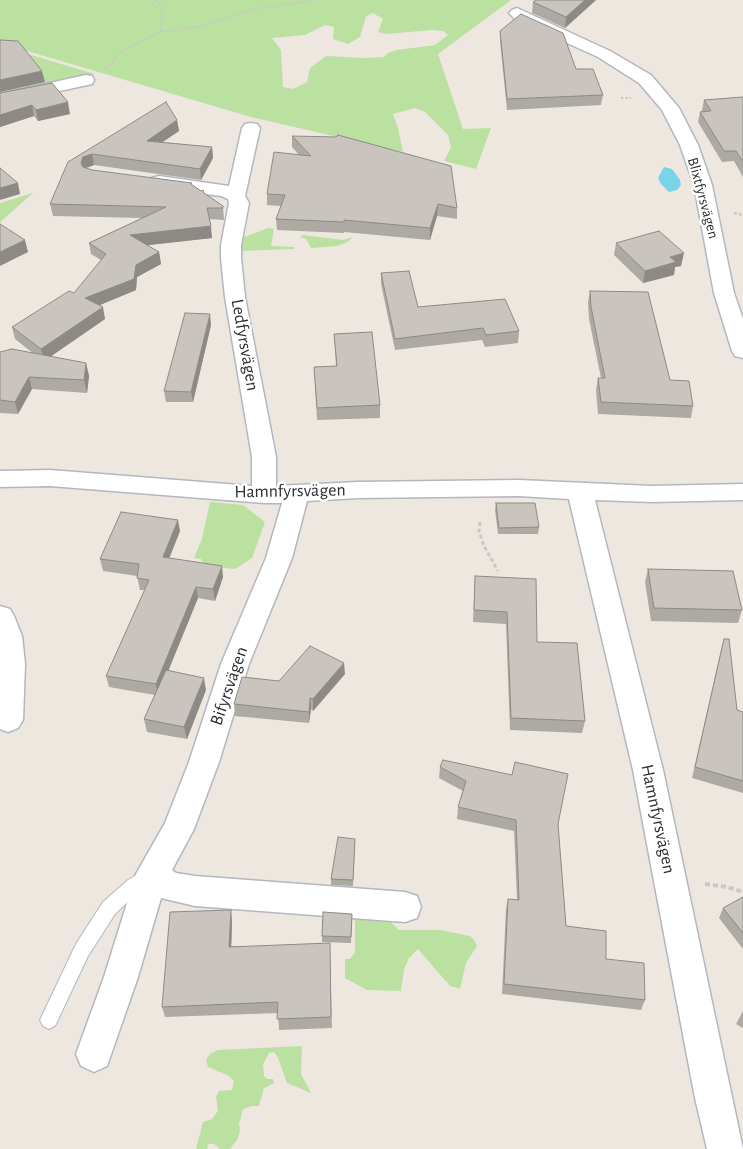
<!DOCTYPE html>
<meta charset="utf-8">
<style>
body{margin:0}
canvas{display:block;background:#ede7e0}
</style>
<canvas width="743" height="1149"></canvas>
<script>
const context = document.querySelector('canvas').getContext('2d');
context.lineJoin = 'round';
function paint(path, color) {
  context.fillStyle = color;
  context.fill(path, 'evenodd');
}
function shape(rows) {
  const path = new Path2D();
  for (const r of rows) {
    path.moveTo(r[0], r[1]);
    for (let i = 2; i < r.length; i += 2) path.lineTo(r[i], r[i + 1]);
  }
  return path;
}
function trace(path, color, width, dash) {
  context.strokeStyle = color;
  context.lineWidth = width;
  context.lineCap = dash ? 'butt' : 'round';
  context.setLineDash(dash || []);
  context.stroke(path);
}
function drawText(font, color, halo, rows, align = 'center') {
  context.font = font + ' "Alegreya Sans",sans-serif';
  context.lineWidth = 5;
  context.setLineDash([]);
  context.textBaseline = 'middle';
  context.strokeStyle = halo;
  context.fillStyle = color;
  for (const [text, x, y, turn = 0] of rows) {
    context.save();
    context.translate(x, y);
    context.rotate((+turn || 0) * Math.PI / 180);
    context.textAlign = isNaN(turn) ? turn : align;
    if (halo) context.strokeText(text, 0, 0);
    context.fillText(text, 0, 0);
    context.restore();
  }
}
const green = shape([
 [0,0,511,0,438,54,463,129,491,128,476,169,444,161,451,147,448,135,425,112,415,108,393,114,398,128,403,152,251,117,0,43],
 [373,13,383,19,378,32,386,34,433,30,443,31,448,35,435,45,397,50,388,53,384,57,364,58,326,56,310,68,307,82,293,89,283,87,281,50,272,38,305,35,325,25,334,27,333,39,348,44,360,37,366,16],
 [0,47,21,52,95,74,0,95],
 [33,193,0,222,0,203],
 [268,228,274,229,271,246,294,247,294,249,239,251,242,238],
 [303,235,343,240,352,237,348,242,337,246,311,248,306,239,300,237],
 [210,502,243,505,265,522,252,558,235,569,204,566,201,559,194,558,202,539],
 [379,911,399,930,440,930,470,936,474,940,477,946,466,963,460,989,450,986,418,949,409,958,404,969,401,991,367,990,345,978,345,959,350,959,355,952,355,913],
 [302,1046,301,1074,311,1093,287,1083,278,1058,274,1052,269,1053,263,1064,264,1076,267,1079,273,1079,274,1083,264,1088,259,1106,252,1106,243,1109,239,1124,240,1131,237,1140,230,1149,220,1149,214,1144,208,1144,207,1149,196,1149,203,1122,212,1119,218,1111,216,1097,219,1091,232,1090,234,1081,229,1076,208,1067,206,1060,210,1054,218,1050]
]);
const water = shape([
 [664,167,672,169,680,180,681,185,677,190,669,192,661,184,658,178]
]);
const pathFar3 = shape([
 [155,0,163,7,160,32],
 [106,69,121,52,160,32,202,26,254,9,315,0],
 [621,98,631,98]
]);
const pathFar2 = shape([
 [734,213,743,215]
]);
const pathFar1 = shape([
 [480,522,479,531,484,546,498,571]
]);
const path = shape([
 [705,884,727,887,743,892]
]);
const lane = shape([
 [147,869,153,872,155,877,153,882,140,890,115,914,88,956,55,1026,49,1029,43,1026,40,1020,76,944,103,902,128,880,147,869]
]);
const street = shape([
 [517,8,610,51,651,75,679,108,698,145,712,185,734,293,743,319,743,358,735,356,732,351,714,293,694,185,680,145,662,110,639,83,598,57,516,20,509,13,512,10,517,8],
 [86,75,92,76,94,80,92,84,0,104,0,94,86,75],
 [251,123,257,124,260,128,245,196,249,203,241,245,241,258,245,297,276,457,276,486,358,482,519,480,652,486,743,484,743,500,652,502,595,500,663,770,743,1149,707,1149,695,1098,633,770,569,499,519,496,358,498,307,501,292,558,249,664,219,762,194,829,172,870,176,873,195,876,405,892,417,896,421,907,417,918,405,922,195,906,161,898,138,977,107,1066,94,1072,81,1066,76,1054,104,977,136,874,165,823,189,762,221,664,266,558,282,503,264,503,50,486,0,487,0,471,50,470,252,486,252,457,225,297,221,258,221,245,229,203,228,199,221,196,159,188,152,186,150,182,152,178,159,176,229,186,242,128,245,124,251,123],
 [0,606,10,609,14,616,22,636,25,664,23,720,18,728,8,732,0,729,0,606]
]);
const wall = shape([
 [596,0,565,28,532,13,533,2],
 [500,31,576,69,603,95,601,105,507,110,500,41],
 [0,93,70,114,38,121,34,116,0,127],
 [743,97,743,177,734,161,722,162,698,122,700,112,702,111,702,110,704,100],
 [177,120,179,131,162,142,212,147,213,158,201,180,94,165,87,168,92,170,192,185,223,206,224,220,209,219,212,238,147,245,159,252,161,264,137,277,136,290,100,305,105,319,50,357,86,363,89,376,87,393,32,389,18,414,0,413,0,352,34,354,15,339,12,327,74,293,101,260,91,254,89,243,142,218,53,216,50,204,68,162],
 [292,136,457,208,457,219,437,216,430,240,344,232,344,233,277,230,276,219,281,206,267,205,267,194,299,155,292,147],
 [616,243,681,266,675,267,674,275,643,283,614,255],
 [381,273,418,307,519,331,518,343,485,347,482,340,395,350,381,284],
 [590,291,693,406,691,418,598,414,596,390,598,378,601,378,589,319,588,302],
 [211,325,193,402,166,402,164,391],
 [334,334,380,405,380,418,317,420,314,367,336,366],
 [496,503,539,527,538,534,498,534,495,510],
 [180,531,169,558,223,577,215,601,198,598,168,671,206,690,187,739,147,732,144,719,155,695,109,687,106,676,145,590,140,590,137,576,103,571,100,559],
 [648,569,742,610,738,623,651,621,645,582],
 [475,576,537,642,585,721,582,733,510,730,506,624,473,622],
 [724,639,737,710,743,781,743,793,692,778,721,650],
 [345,674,313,711,311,709,309,723,235,716,234,704,279,681],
 [440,767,558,824,566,926,606,959,645,1000,641,1010,502,994,506,909,508,899,517,900,514,831,457,819,458,807,463,791,439,778],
 [355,845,353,886,331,885,331,879],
 [743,897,743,949,719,918,723,908],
 [352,920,351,943,322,942,322,936],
 [232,921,231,946,330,954,332,1028,279,1030,278,1013,165,1017,162,1007],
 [743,1011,743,1028,736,1024]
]);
const shadedWall = shape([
 [585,0,596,0,565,28,566,17],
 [42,71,45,82,0,92,0,80],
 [68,102,70,114,38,121,36,110],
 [32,105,34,116,0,127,0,115],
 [177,120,179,131,148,152,147,141],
 [212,147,213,158,201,180,200,169],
 [92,154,94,165,85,168,83,174,81,163,83,157],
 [18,183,20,194,0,200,0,188],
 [438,204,437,216,430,240,430,228],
 [211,226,212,238,132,247,130,235],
 [25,240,28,252,0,266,0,252],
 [159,252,161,264,137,277,136,290,88,310,85,298,136,265],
 [684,253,681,266,675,267,674,275,643,283,645,271,670,257],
 [103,307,105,319,44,361,41,349],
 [210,314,211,325,193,402,191,392],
 [86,363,89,376,87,393,84,380],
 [29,377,32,389,18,414,15,402],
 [178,520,180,531,165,569,163,557],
 [222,566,223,577,215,601,213,589],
 [196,587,198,598,158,696,156,684],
 [344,663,345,674,313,711,313,699],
 [204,678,206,690,187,739,184,727],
 [310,698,311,709,309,723,309,712],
 [231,910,232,921,231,957,229,947]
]);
const building = shape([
 [536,0,585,0,566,17,533,2,536,0],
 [521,14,563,33,576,69,593,69,603,95,507,99,500,31,521,14],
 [0,40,18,41,42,71,0,80,0,40],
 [52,83,68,102,36,110,32,105,0,115,0,93,52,83],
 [743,97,743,162,736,151,724,151,700,112,711,111,704,100,743,97],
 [166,102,177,120,147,141,212,147,200,169,92,154,83,157,81,163,83,167,92,170,192,183,191,184,201,191,203,190,204,193,223,206,223,208,207,208,211,226,130,235,159,252,136,265,134,279,85,298,103,307,41,349,12,327,69,291,74,293,106,254,89,243,166,207,50,204,68,162,166,102],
 [338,135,451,166,457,208,438,204,430,228,344,220,344,222,276,219,285,195,267,194,274,152,311,156,292,136,336,137,338,135],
 [0,168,18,183,0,188,0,168],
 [0,224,25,240,0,252,0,224],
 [659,231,684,253,670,257,676,262,645,271,616,243,659,231],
 [409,271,418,307,505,299,519,331,486,335,483,328,395,339,381,273,409,271],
 [590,291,648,292,670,380,689,381,693,406,601,402,598,378,605,378,591,307,590,291],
 [185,313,210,314,191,392,164,391,185,313],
 [372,332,380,405,317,408,314,367,337,366,334,334,372,332],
 [12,349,86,363,84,380,29,377,15,402,0,400,0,352,12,349],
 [496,503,535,503,539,527,499,528,496,503],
 [121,512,178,520,163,557,222,566,213,589,196,587,156,684,106,676,149,580,137,578,139,564,100,559,121,512],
 [648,569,733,571,742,610,654,608,648,569],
 [475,576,536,579,537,642,577,643,585,721,511,718,507,612,474,610,475,576],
 [724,639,729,639,737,710,743,712,743,781,695,767,724,639],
 [310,646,344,663,313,699,310,698,309,712,234,704,242,677,279,681,310,646],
 [166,670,204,678,184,727,144,719,166,670],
 [443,760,512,775,515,762,568,774,558,824,566,926,606,931,606,959,644,963,645,1000,504,984,508,899,519,900,516,820,458,807,466,781,440,767,443,760],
 [338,837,355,839,353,880,331,879,338,837],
 [743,897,743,933,723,908,743,897],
 [231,910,229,947,330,943,331,1017,277,1019,278,1002,162,1007,170,912,231,910],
 [323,912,352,914,351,937,322,936,323,912]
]);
const farStreetnames = [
 ["Blixtfyrsvägen",703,198,75]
];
const streetNames = [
 ["Ledfyrsvägen",245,345,80],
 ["Hamnfyrsvägen",290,491,-1],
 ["Bifyrsvägen",229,686,-71],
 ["Hamnfyrsvägen",658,819,78]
];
paint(green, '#bae1a0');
paint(water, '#79d3e9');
trace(lane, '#b3b7bf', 2);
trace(street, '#b3b7bf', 3);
trace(pathFar3, '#c8c8c8', 2, [2.5, 2]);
trace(pathFar2, '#c8c8c8', 2.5, [3, 2]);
trace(pathFar1, '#c8c8c8', 3, [4, 2.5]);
trace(path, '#c8c8c8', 4, [5, 3]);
paint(lane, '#fff');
paint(street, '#fff');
paint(wall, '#ada9a3');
paint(shadedWall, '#8d8a85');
paint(building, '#c9c5be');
trace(building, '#8d8a85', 1);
drawText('15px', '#2d2d2d', '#fff', farStreetnames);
drawText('18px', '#2d2d2d', '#fff', streetNames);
</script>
